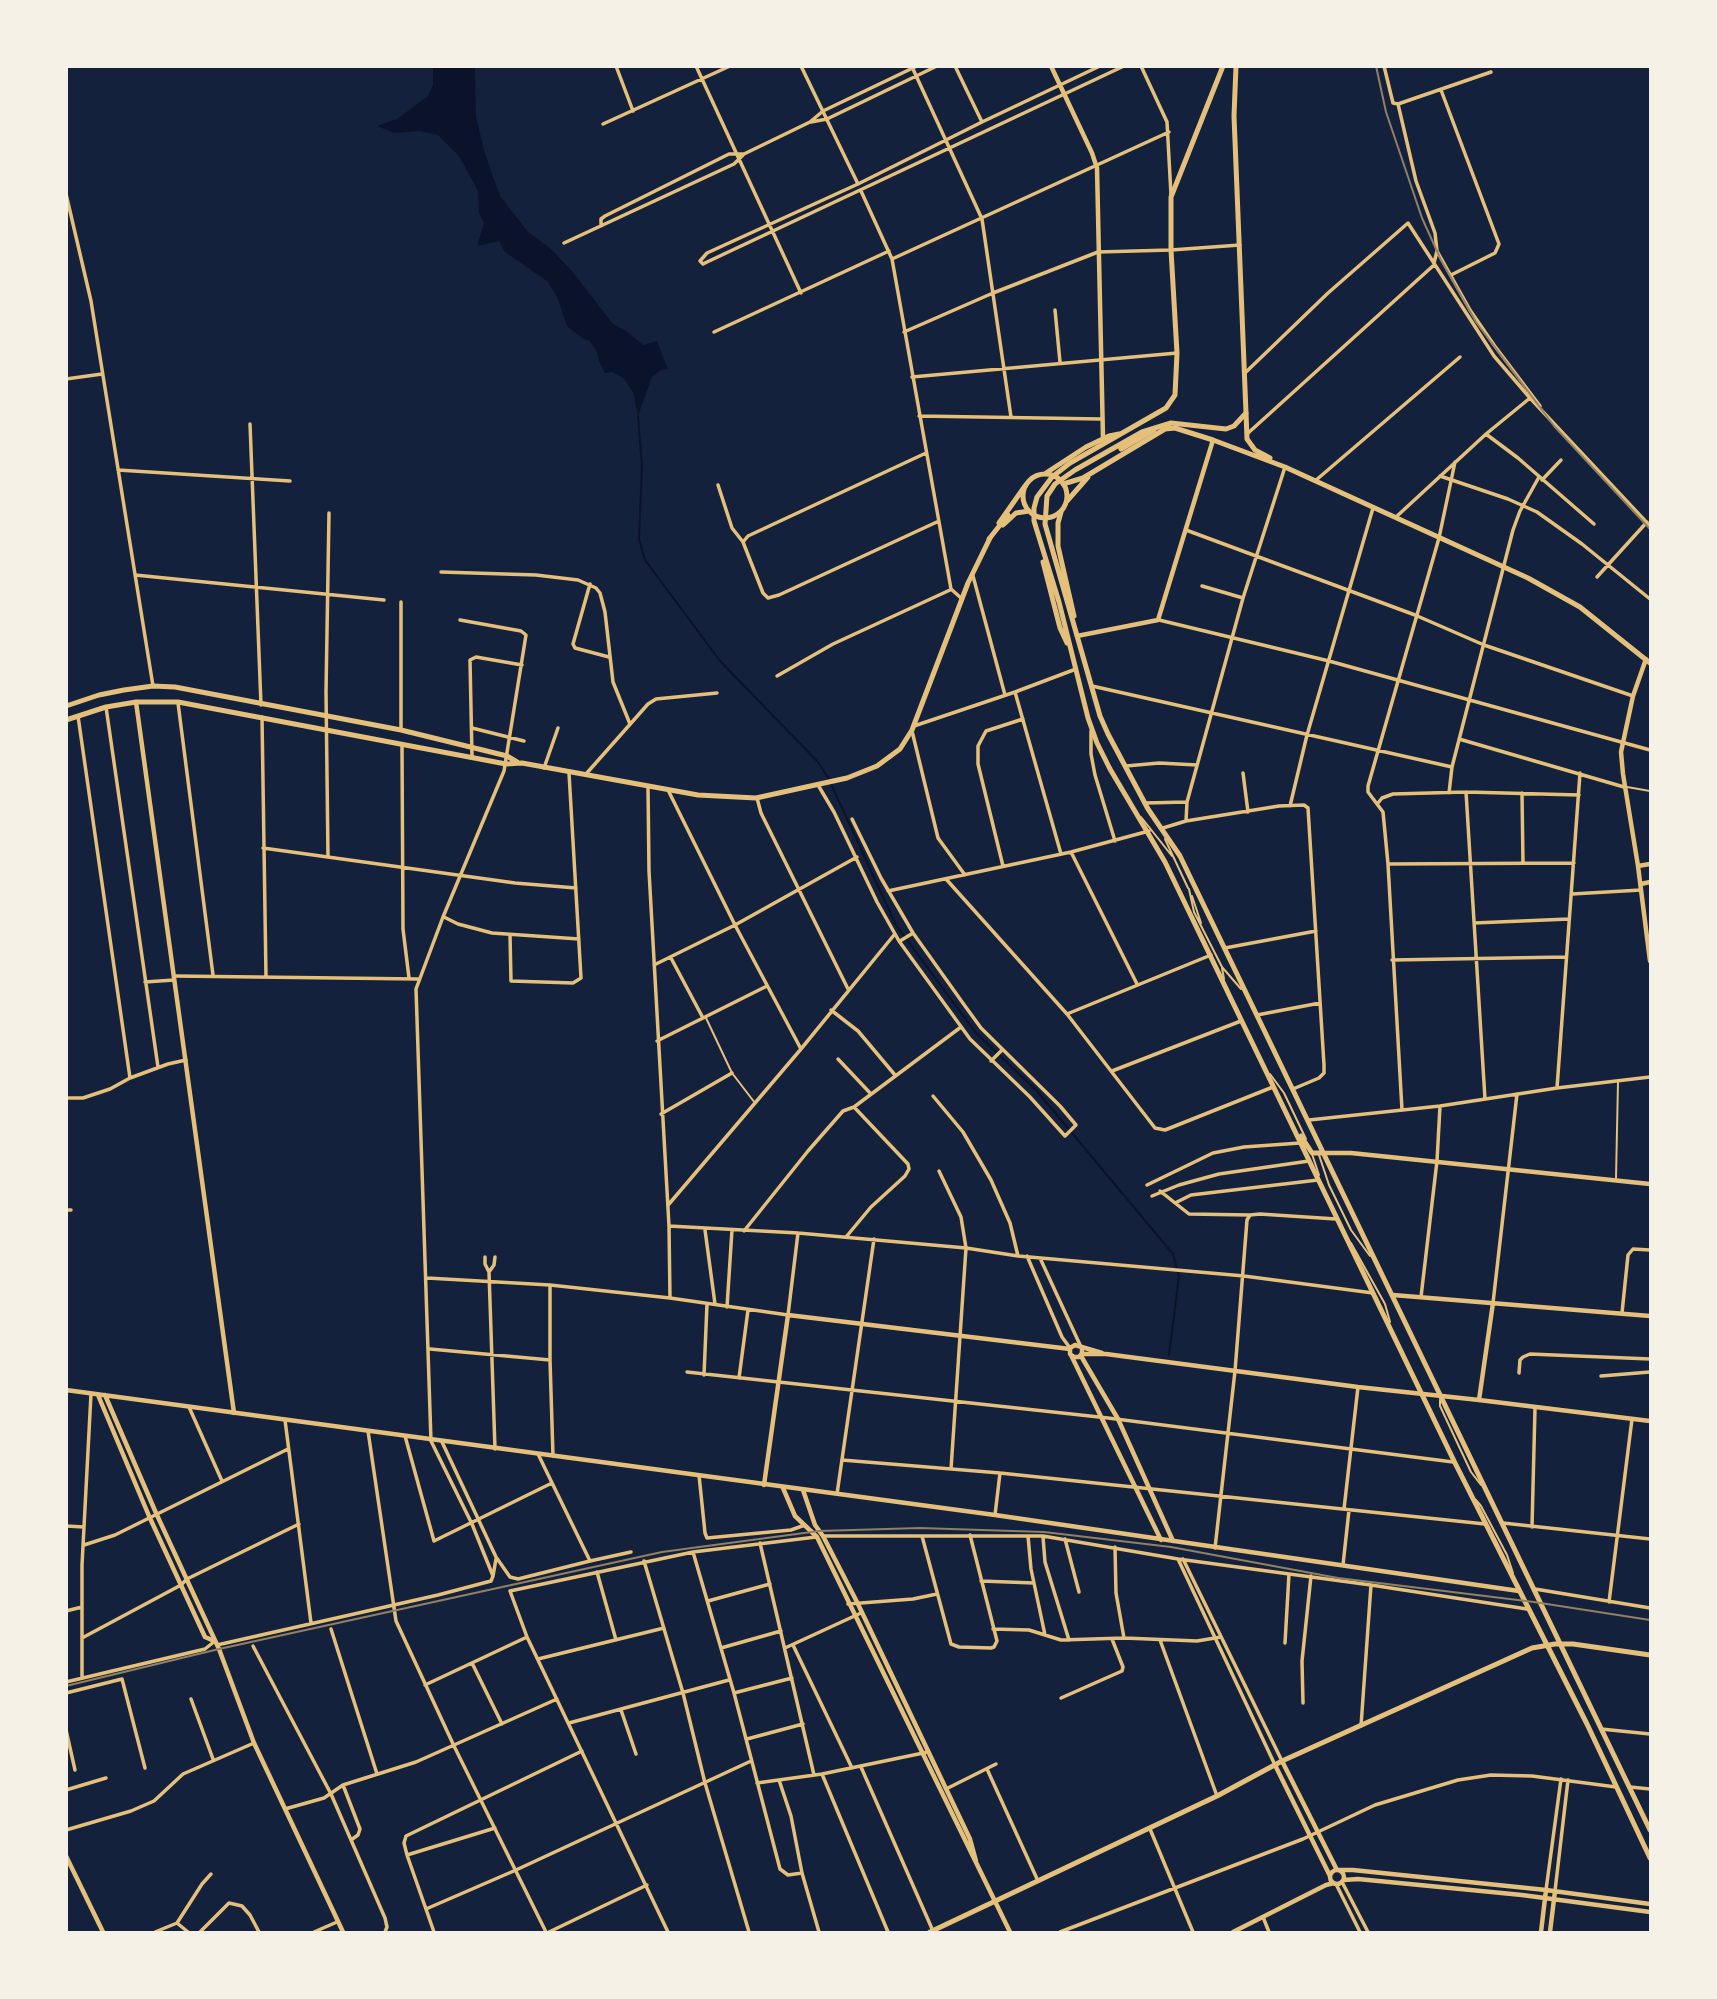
<!DOCTYPE html>
<style>
body{margin:0}
#map{position:relative;width:1717px;height:1999px;overflow:hidden;background:#14213d;font-family:Jost,sans-serif}
canvas{display:block}
.frame{position:absolute;inset:0;border:68px solid #f6f1e7;pointer-events:none}
</style>
<div id="map">
<canvas width="1717" height="1999"></canvas>
<div class="frame"></div>
</div>
<script>
const context = document.querySelector('canvas').getContext('2d');
context.lineJoin = 'round';
function paint(path, color) {
  context.fillStyle = color;
  context.fill(path, 'evenodd');
}
function shape(rows) {
  const path = new Path2D();
  for (const r of rows) {
    if (r.length === 3) {
      path.moveTo(r[0] + r[2], r[1]);
      path.arc(r[0], r[1], r[2], 0, 2 * Math.PI);
      continue;
    }
    path.moveTo(r[0], r[1]);
    for (let i = 2; i < r.length; i += 2) path.lineTo(r[i], r[i + 1]);
  }
  return path;
}
function trace(path, color, width, dash) {
  context.strokeStyle = color;
  context.lineWidth = width;
  context.lineCap = dash ? 'butt' : 'round';
  context.setLineDash(dash || []);
  context.stroke(path);
}
const water = shape([
 [433,67,475,67,476,117,485,154,500,196,528,232,550,248,572,271,613,324,625,330,643,345,657,341,668,369,661,370,652,377,638,416,633,392,623,378,612,372,605,373,599,361,597,352,590,341,582,338,567,326,557,297,547,281,505,252,499,241,477,246,484,223,479,213,478,191,459,156,438,135,420,131,394,133,377,126,397,119,428,96,433,85]
]);
const stream = shape([
 [638,416,642,466,639,539,645,560,720,661,818,762,829,779],
 [831,784,896,925,976,1033,1036,1090,1173,1254,1179,1276,1169,1355]
]);
const service = shape([
 [1627,787,1650,791],
 [1141,817,1172,856],
 [1165,839,1188,888],
 [1189,889,1194,912,1222,967,1241,989],
 [1192,896,1201,923],
 [1222,968,1224,979],
 [706,1018,732,1073,755,1103],
 [1270,1074,1284,1093,1306,1139],
 [1312,1154,1319,1175],
 [1319,1155,1329,1185,1351,1230,1370,1256],
 [1616,1178,1618,1082],
 [1351,1243,1385,1304,1390,1322],
 [1440,1400,1440,1406,1471,1472,1481,1485],
 [1476,1500,1481,1506,1507,1555,1513,1573]
]);
const minor = shape([
 [616,66,633,111],
 [696,66,801,293],
 [801,66,858,184],
 [955,66,982,122],
 [1100,66,982,122,858,184,707,253,700,261,703,264,707,262,1124,66],
 [1141,66,1167,122,1171,195],
 [1384,66,1393,103,1398,104,1491,72],
 [913,69,982,219,1011,417],
 [1441,90,1499,244,1495,253,1451,275],
 [1398,104,1416,181,1435,233,1437,251,1434,263],
 [811,122,827,119,937,66],
 [603,124,730,66],
 [861,191,892,259,951,589,961,598],
 [66,194,91,301,153,686],
 [601,226,601,219,605,216,729,154,744,154],
 [564,243,734,164,744,154,810,122,823,111,917,66],
 [1437,251,1470,310,1494,345,1540,406],
 [892,259,1169,132],
 [1055,310,1060,362],
 [714,332,889,251],
 [904,332,993,293,1098,252,1171,250,1240,245],
 [1246,372,1328,293,1408,223,1494,356,1530,398,1650,526],
 [912,377,1177,353],
 [66,379,102,374],
 [919,416,1101,419],
 [250,424,261,705],
 [1247,434,1434,265],
 [1486,434,1518,458,1594,524],
 [926,453,748,536,743,542,763,593,768,598,779,595,939,521],
 [118,470,290,481],
 [1440,476,1508,499,1537,512,1582,544,1650,599],
 [1542,480,1561,460],
 [1315,481,1460,357],
 [718,485,732,528,743,542],
 [1396,517,1486,434,1530,398],
 [1186,530,1415,615,1484,645,1633,696],
 [441,572,536,575,578,580,596,588,600,593,605,612,613,682,630,724],
 [135,575,384,600],
 [973,576,1005,695],
 [1597,577,1647,522],
 [590,584,573,644,575,648,609,657],
 [1202,586,1243,598],
 [401,602,401,730],
 [460,620,521,631,526,635,504,771,443,917,416,989,431,1441,472,1524,493,1576],
 [1159,620,1329,661,1650,750],
 [777,676,833,644,950,590],
 [1092,686,1452,767],
 [1015,692,1061,854],
 [178,703,213,975],
 [106,707,158,1067],
 [78,716,130,1078],
 [262,717,266,977],
 [914,726,1015,692,1076,669],
 [472,728,524,741],
 [912,731,938,838,965,875],
 [1091,731,1091,754,1095,775,1115,841],
 [1459,739,1624,787],
 [402,745,403,929,409,978],
 [472,757,470,660,476,657,522,665],
 [1126,766,1159,763,1197,765],
 [544,768,558,728],
 [1243,773,1248,812],
 [586,774,648,704,656,699,717,693],
 [818,785,834,812,877,902,899,941,970,1039,1030,1097,1065,1136,1076,1125,1060,1106,981,1028,965,1006,913,933,881,878,852,819],
 [648,787,649,871,669,1226,670,1298],
 [668,790,735,925,801,1049],
 [1466,792,1485,1099],
 [1449,793,1452,767,1513,530,1520,511,1539,477],
 [1522,793,1523,863],
 [757,798,761,813,848,989],
 [1145,803,1187,802],
 [1378,803,1382,798,1393,794,1466,792,1579,795],
 [1290,806,1307,735,1373,508],
 [1186,821,1187,802,1243,598,1285,467],
 [1163,828,1186,821,1279,806,1304,805,1308,808,1324,1065,1324,1073,1319,1078,1293,1089],
 [263,848,515,883,576,888],
 [1071,852,1137,984],
 [328,857,326,692,329,513],
 [1388,864,1574,863],
 [1003,866,978,764,978,746,986,731,1023,719],
 [946,879,1067,1014,1155,1128,1165,1130,1273,1087],
 [888,891,1071,852,1149,831],
 [1572,894,1641,890],
 [444,917,458,924,492,933,579,939],
 [1474,923,1569,919],
 [510,935,511,981,573,983,581,978,569,773],
 [900,941,913,933],
 [1225,948,1316,931],
 [671,958,703,1018],
 [1392,960,1566,957],
 [654,965,735,925,857,857],
 [175,976,418,979],
 [145,982,174,980],
 [831,1010,858,1031,895,1075],
 [1067,1014,1211,955],
 [1257,1015,1320,1003],
 [657,1041,767,986],
 [838,1059,871,1094],
 [991,1061,1002,1050],
 [1112,1071,1241,1021],
 [1557,1088,1580,773],
 [933,1096,963,1132,991,1180,1010,1223,1018,1256],
 [66,1098,83,1098,110,1089,130,1078,168,1064,186,1060],
 [854,1107,961,1027],
 [1402,1110,1388,864,1383,812,1368,792,1368,786,1439,538,1455,462],
 [661,1114,732,1073],
 [1309,1120,1440,1106,1557,1088,1650,1077],
 [939,1171,961,1217,966,1248,951,1469],
 [1147,1185,1213,1153,1244,1147,1300,1143],
 [1160,1191,1189,1214,1250,1215],
 [1152,1196,1179,1185,1219,1174,1309,1161],
 [1175,1203,1191,1195,1318,1180],
 [669,1204,801,1049,894,935],
 [66,1210,71,1210],
 [669,1226,798,1233,966,1248,1018,1256,1244,1276,1373,1293],
 [705,1230,715,1304],
 [744,1231,808,1151,843,1111,854,1107,908,1164,909,1169,905,1176,871,1207,846,1237],
 [1027,1256,1062,1337,1070,1348],
 [485,1257,485,1264,489,1272,495,1449],
 [1040,1258,1081,1347],
 [489,1272,494,1265,495,1257],
 [427,1278,550,1285,670,1298,788,1315,798,1233],
 [550,1285,550,1360,553,1456],
 [1421,1297,1437,1161,1440,1106],
 [1493,1303,1517,1094],
 [727,1307,732,1230],
 [1622,1313,1628,1255,1633,1249,1650,1250],
 [430,1349,550,1360],
 [687,1372,1108,1418,1453,1462],
 [1519,1373,1520,1360,1523,1357,1530,1354,1650,1359],
 [704,1375,707,1304],
 [1601,1376,1650,1372],
 [739,1378,748,1310],
 [189,1407,222,1481],
 [285,1420,311,1623],
 [368,1431,396,1621,454,1746,546,1932],
 [405,1436,434,1541,552,1483],
 [442,1442,496,1557,510,1577,518,1579,590,1561],
 [538,1454,590,1561,631,1552],
 [842,1460,1000,1473,1485,1524],
 [699,1475,705,1533,707,1538,791,1530,805,1525],
 [837,1494,874,1239],
 [1344,1509,1358,1387],
 [995,1515,1000,1473],
 [1503,1523,1650,1539],
 [66,1526,84,1527],
 [1532,1527,1535,1408],
 [823,1536,1043,1536,1178,1559,1371,1585,1527,1609],
 [922,1536,951,1644,959,1647,991,1648,994,1647,997,1641,970,1535],
 [1028,1536,1031,1569,1045,1635],
 [1043,1537,1045,1562,1069,1640],
 [1065,1539,1079,1592],
 [760,1543,814,1775],
 [84,1545,115,1535,288,1449],
 [1115,1547,1116,1593,1124,1638],
 [1215,1548,1235,1371,1247,1220,1250,1215,1260,1214,1336,1219],
 [693,1552,734,1693,780,1869,788,1875,802,1873],
 [1178,1559,1275,1765],
 [1183,1559,1282,1761],
 [644,1561,683,1693,705,1783,749,1932],
 [1343,1565,1349,1510],
 [597,1572,616,1640],
 [493,1576,496,1559],
 [981,1581,1034,1583],
 [1535,1589,1650,1608],
 [708,1601,770,1584],
 [1609,1602,1632,1419],
 [848,1604,913,1599,937,1594],
 [66,1611,82,1607],
 [331,1629,377,1774],
 [993,1629,1029,1630,1061,1640,1124,1638,1197,1641,1221,1637],
 [82,1638,181,1585,187,1579,299,1524],
 [1160,1640,1217,1796],
 [1285,1643,1289,1574],
 [217,1645,438,1595,491,1581,493,1576],
 [793,1645,852,1768],
 [253,1646,331,1794,385,1918,387,1927,385,1932],
 [721,1648,781,1631],
 [785,1648,861,1613],
 [538,1659,664,1628],
 [472,1663,502,1724],
 [82,1678,82,1565,91,1394],
 [66,1682,205,1649,215,1641],
 [425,1685,527,1637],
 [66,1693,122,1679,145,1768],
 [734,1693,792,1678],
 [1061,1698,1122,1671,1123,1667,1112,1639],
 [191,1699,213,1759],
 [1303,1703,1302,1661,1311,1576],
 [621,1710,636,1754],
 [569,1723,729,1680],
 [1361,1726,1371,1585],
 [1601,1729,1650,1734],
 [66,1730,75,1770],
 [747,1739,803,1724],
 [861,1767,933,1931],
 [987,1769,1038,1881],
 [822,1774,888,1932],
 [779,1780,791,1816,802,1873,819,1932],
 [757,1783,822,1774,928,1752],
 [343,1785,360,1829,358,1835,351,1840],
 [1630,1787,1650,1789],
 [946,1789,996,1764],
 [66,1790,106,1778],
 [285,1809,324,1798,343,1785,416,1762,557,1699],
 [1150,1829,1193,1932],
 [66,1830,131,1811,154,1801,183,1774,254,1743],
 [407,1855,495,1828],
 [1342,1882,1368,1932],
 [1336,1884,1360,1932],
 [1546,1890,1561,1779],
 [1555,1891,1568,1780],
 [426,1909,516,1870,751,1761],
 [1263,1917,1269,1932],
 [177,1923,188,1932],
 [155,1932,177,1923,202,1884,211,1874],
 [200,1932,229,1903,242,1906,250,1915,259,1932],
 [314,1932,337,1922],
 [434,1932,407,1855,404,1843,406,1836,582,1751],
 [549,1932,647,1885],
 [668,1932,527,1637,510,1591,693,1552,816,1537],
 [1060,1932,1303,1839,1375,1805,1458,1780,1491,1775,1532,1776,1616,1787]
]);
const tertiary = shape([
 [1051,66,1092,153,1097,168,1103,438],
 [1077,636,1158,620,1213,440],
 [1646,659,1633,696,1621,752,1623,774,1638,866,1650,961],
 [136,702,234,1413],
 [1638,866,1650,864],
 [1641,884,1650,882],
 [1479,1400,1650,1421],
 [764,1485,788,1315,1070,1349],
 [783,1488,795,1516,817,1537,1010,1932],
 [803,1490,815,1525,823,1536,857,1602,970,1839,976,1861],
 [1282,1761,1337,1870],
 [1275,1765,1330,1876],
 [1338,1870,1353,1870,1546,1890,1650,1904],
 [1337,1877,7],
 [1344,1880,1358,1879,1522,1895,1650,1912],
 [1233,1932,1326,1885,1334,1883],
 [1541,1932,1546,1890],
 [1550,1932,1555,1891]
]);
const secondary = shape([
 [1323,1153,1351,1153,1650,1184],
 [1393,1295,1650,1316],
 [1082,1348,1082,1353,1079,1357,1074,1357,1070,1354,1070,1348,1075,1345,1102,1353],
 [1082,1354,1106,1354,1358,1387,1479,1400,1493,1303],
 [1071,1355,1161,1540],
 [1081,1356,1118,1419,1173,1541],
 [66,1390,995,1515,1519,1591],
 [98,1395,149,1516,205,1637,214,1641],
 [105,1395,156,1513,219,1649,254,1743,343,1932],
 [66,1856,103,1932]
]);
const primary = shape([
 [1246,413,1247,439,1255,450,1270,458],
 [1046,473,1086,447,1109,436,1119,434],
 [1045,496,22],
 [1063,484,1083,478,1165,429,1175,428,1213,440,1285,467,1528,578,1580,607,1650,663],
 [1067,501,1088,477],
 [999,523,1025,486],
 [1003,525,1016,513,1029,511],
 [66,706,99,695,124,690,153,686,175,687,401,730,507,756,517,762],
 [66,720,106,707,136,702,178,702,506,764,522,763,698,795,756,798,847,778,877,766,900,749,912,730,968,583,990,538],
 [930,1932,1217,1796,1282,1761,1532,1648,1555,1644,1573,1644,1650,1655]
]);
const trunk = shape([
 [1223,66,1171,197,1171,250,1177,353,1175,395,1166,408,1070,463,1052,477,1037,497,1034,508,1034,521,1059,602,1088,718,1097,743,1110,769,1165,862,1455,1463,1587,1724,1650,1858],
 [1236,66,1234,116,1246,413,1234,426,1226,429,1171,423,1142,432,1075,470,1055,484,1047,496,1045,524,1100,716,1108,734,1148,809,1180,856,1650,1830],
 [1121,449,1154,430],
 [1061,512,1058,523,1058,546,1074,616],
 [989,539,1008,515],
 [1043,562,1060,628,1067,643],
 [1301,1136,1312,1153,1323,1153]
]);
const tram = shape([
 [1376,66,1386,112,1422,218,1441,260,1476,322,1554,426,1650,529],
 [66,1686,219,1649,662,1552,819,1531,920,1528,1044,1532,1171,1547,1338,1578,1534,1602,1650,1620]
]);
paint(water, '#0b132b');
trace(stream, '#0b132b', 2);
trace(service, '#e5c07b', 2);
trace(minor, '#e5c07b', 3.5);
trace(tertiary, '#e5c07b', 4.5);
trace(secondary, '#e5c07b', 4.5);
trace(primary, '#e5c07b', 5);
trace(trunk, '#e5c07b', 5);
trace(tram, '#918062', 2);
</script>
